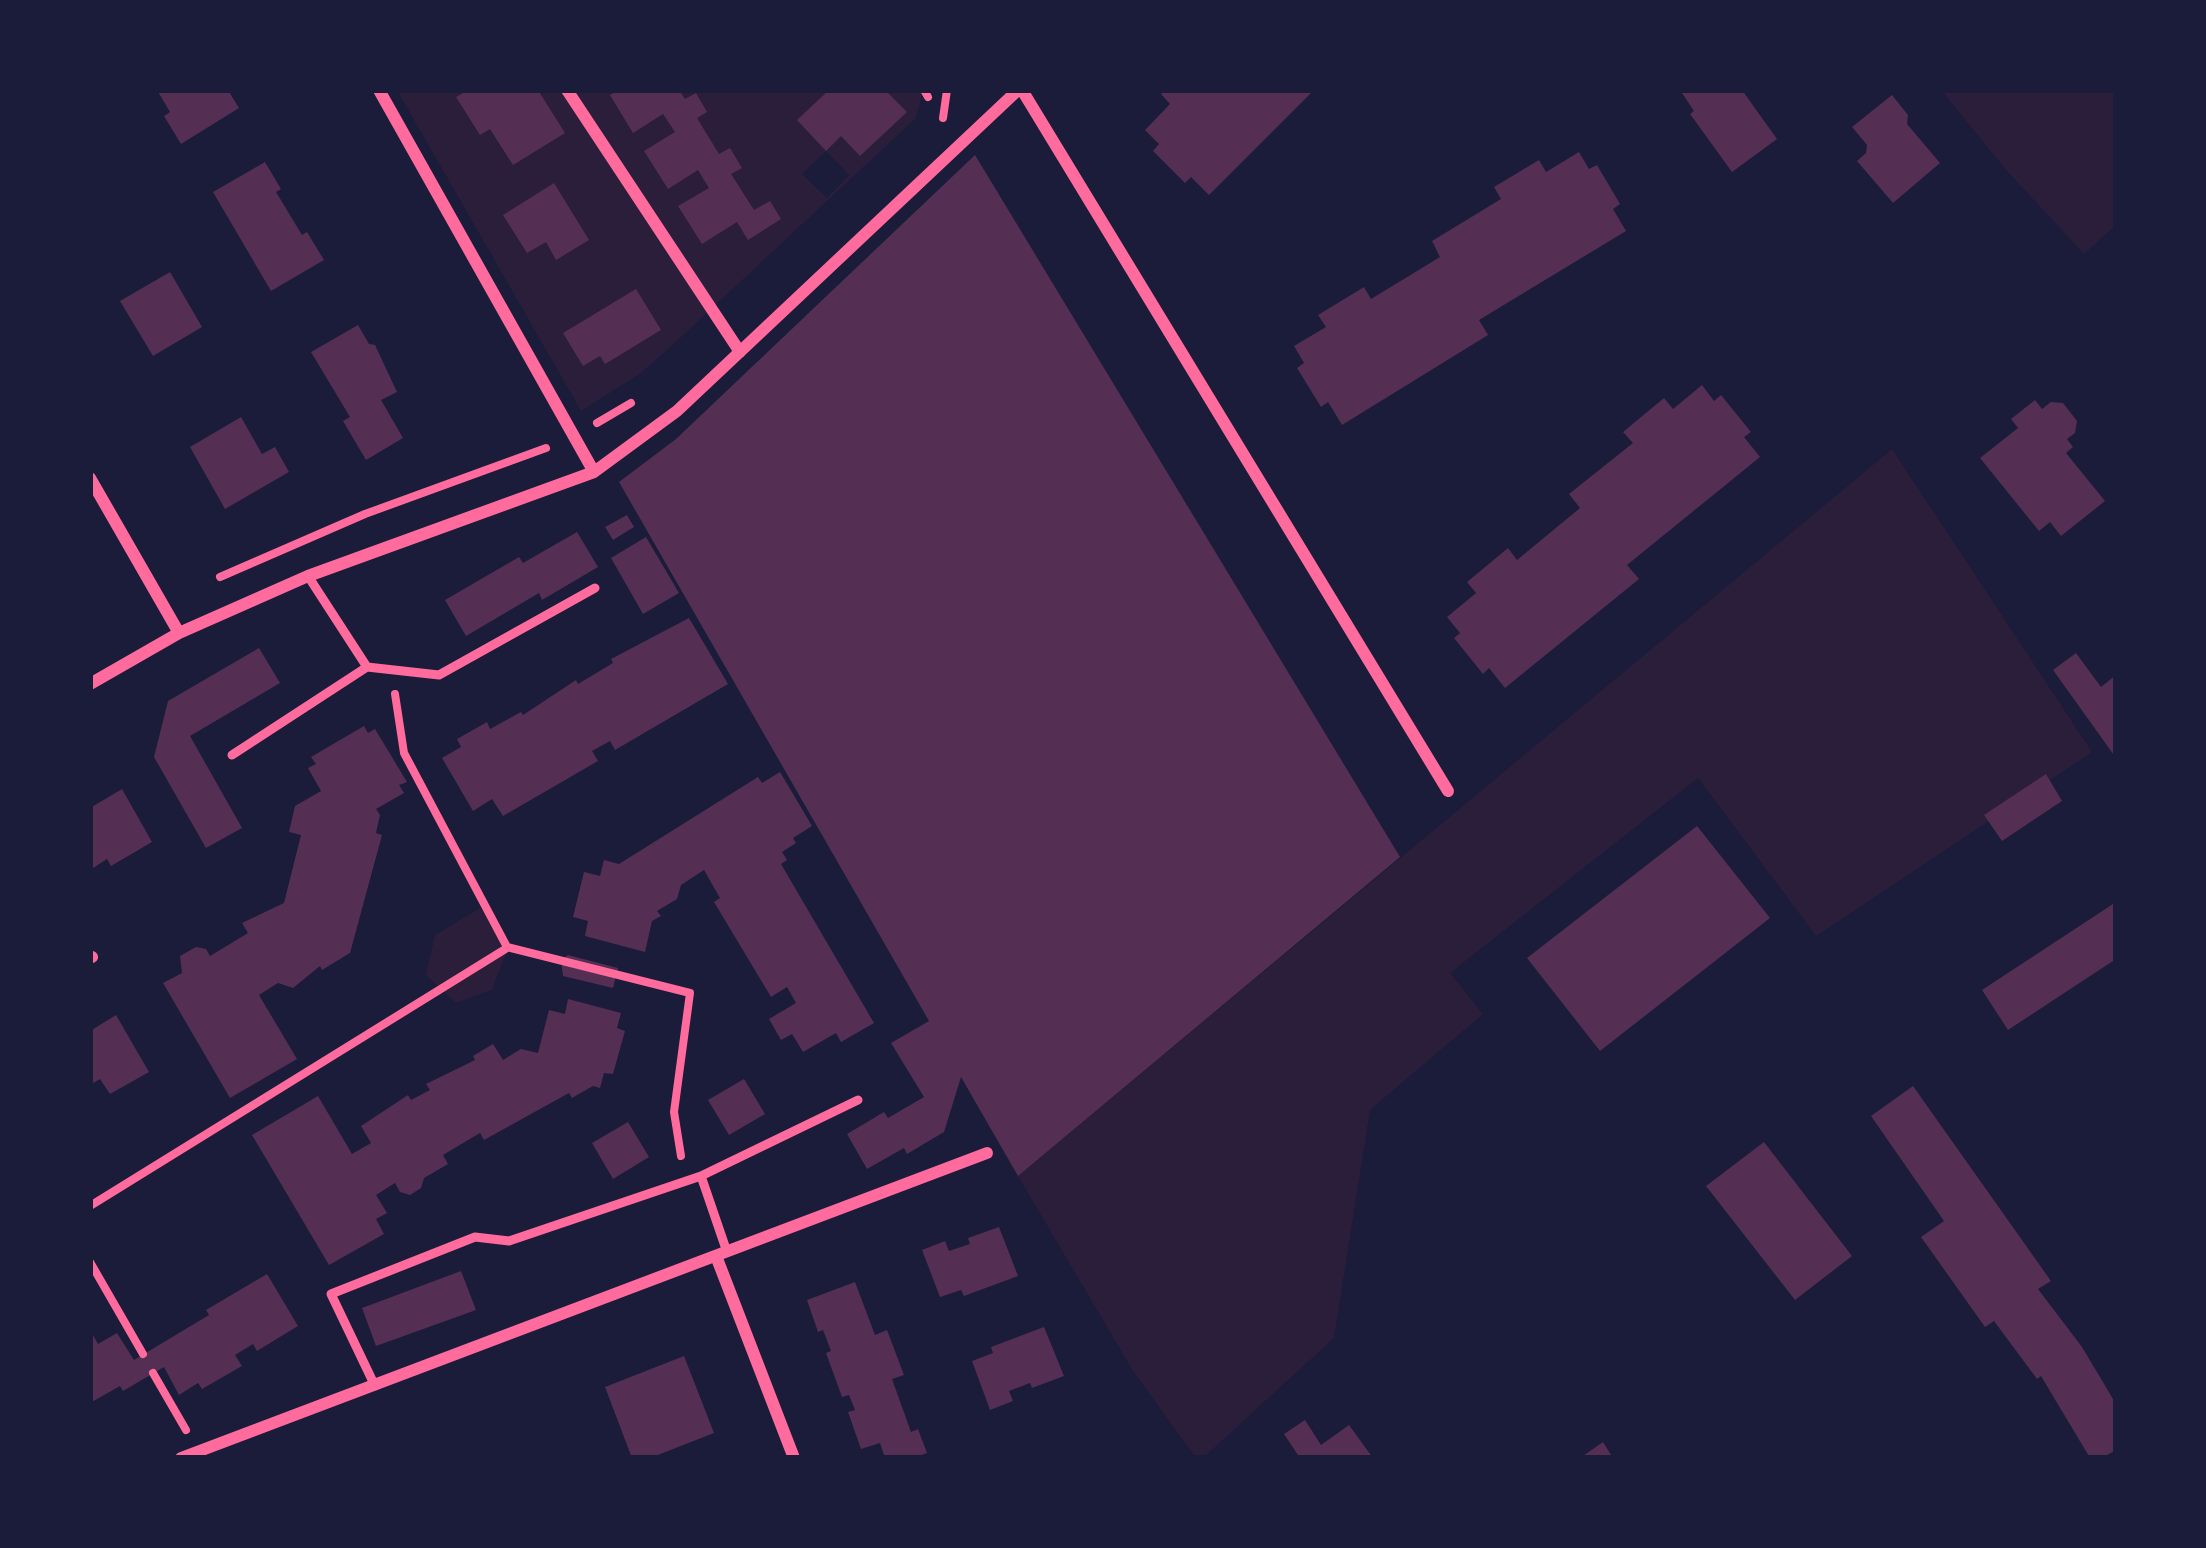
<!DOCTYPE html>
<style>
body{margin:0}
#map{position:relative;width:2206px;height:1548px;overflow:hidden;background:#1b1b3a;font-family:"Public Sans",sans-serif}
canvas{display:block}
.frame{position:absolute;inset:0;border:93px solid #1b1b3a;pointer-events:none}
</style>
<div id="map">
<canvas width="2206" height="1548"></canvas>
<div class="frame"></div>
</div>
<script>
const context = document.querySelector('canvas').getContext('2d');
context.lineJoin = 'round';
function paint(path, color) {
  context.fillStyle = color;
  context.fill(path, 'evenodd');
}
function shape(rows) {
  const path = new Path2D();
  for (const r of rows) {
    path.moveTo(r[0], r[1]);
    for (let i = 2; i < r.length; i += 2) path.lineTo(r[i], r[i + 1]);
  }
  return path;
}
function trace(path, color, width, dash) {
  context.strokeStyle = color;
  context.lineWidth = width;
  context.lineCap = dash ? 'butt' : 'round';
  context.setLineDash(dash || []);
  context.stroke(path);
}
const green = shape([
 [397,90,919,90,922,95,916,118,678,340,641,373,581,411],
 [826,151,849,175,827,198,802,174],
 [1941,90,2116,90,2116,225,2084,254,2006,170],
 [1892,449,2092,752,1816,936,1698,778,1450,973,1483,1014,1370,1110,1334,1338,1203,1458,1196,1458,1133,1371,1018,1176],
 [480,908,510,942,492,990,456,1003,426,975,435,935]
]);
const building = shape([
 [157,90,228,90,239,108,181,144,164,116,170,112],
 [468,90,538,90,565,133,513,165,490,129,480,135,456,97],
 [618,90,679,90,685,99,696,93,707,112,697,118,719,154,730,148,742,168,731,174,754,210,770,201,781,219,748,240,737,222,702,244,678,206,709,188,698,170,668,189,644,151,675,132,663,114,633,133,610,95],
 [829,90,891,90,888,93,907,112,860,156,841,136,826,151,797,120],
 [1165,90,1314,90,1209,195,1191,177,1185,183,1153,151,1159,144,1145,130,1170,104,1161,94],
 [1680,90,1742,90,1777,139,1732,172,1690,114,1694,111],
 [1892,95,1908,115,1907,124,1940,163,1893,203,1857,161,1866,153,1867,145,1852,127],
 [1579,152,1589,169,1597,165,1620,204,1613,209,1626,231,1479,320,1488,335,1342,425,1328,402,1321,407,1297,368,1304,363,1294,346,1326,327,1318,315,1364,287,1371,299,1440,257,1432,241,1501,199,1494,187,1539,160,1546,172],
 [975,155,1400,857,1018,1176,961,1077,944,1132,907,1154,904,1148,867,1169,847,1134,884,1112,888,1118,924,1097,891,1043,929,1021,619,482,676,439],
 [265,162,281,189,276,192,302,235,307,232,324,260,271,291,213,192],
 [554,183,589,240,556,260,546,242,527,253,503,215],
 [170,272,202,327,153,356,120,301],
 [636,289,661,330,605,364,600,356,583,366,563,333],
 [358,325,369,344,375,345,397,392,381,400,403,438,366,460,343,421,350,417,311,352],
 [1702,385,1714,401,1721,395,1751,432,1744,437,1760,457,1627,565,1639,579,1505,688,1489,668,1483,674,1454,638,1460,633,1447,617,1476,593,1467,582,1508,548,1517,560,1580,508,1569,494,1633,443,1623,432,1664,398,1673,409],
 [2035,400,2042,409,2051,402,2063,403,2077,421,2075,433,2067,439,2073,447,2066,453,2105,501,2061,536,2050,522,2039,531,1980,458,2018,428,2011,419],
 [241,417,262,454,275,447,289,472,225,509,190,447],
 [627,515,634,527,613,540,605,527],
 [577,532,598,567,542,600,539,593,466,636,445,600,519,557,523,563],
 [646,537,679,593,643,614,611,558],
 [689,618,728,684,615,750,610,741,592,751,598,761,503,816,492,799,473,811,442,758,461,747,457,739,487,722,490,729,521,712,523,715,576,680,578,684,613,663,611,659],
 [259,648,280,683,190,736,242,828,206,848,154,757,168,701],
 [2076,653,2101,687,2116,675,2116,758,2053,670],
 [364,726,368,733,375,729,407,782,399,785,404,793,376,809,380,815,376,833,382,835,350,953,322,970,320,966,293,988,278,983,259,995,297,1059,230,1098,163,983,182,973,180,956,196,947,206,949,210,956,248,933,242,923,284,903,301,835,289,832,295,806,321,791,308,768,316,764,311,757],
 [780,772,812,826,793,838,796,843,782,852,787,860,781,864,874,1023,841,1042,836,1033,803,1052,792,1034,781,1040,769,1019,796,1003,787,987,771,997,714,902,720,898,704,870,681,885,677,899,657,911,661,916,652,921,645,952,585,936,588,921,573,917,584,872,600,876,604,860,619,864,758,777,762,783],
 [2046,774,2062,801,2002,841,1984,815],
 [122,789,152,842,111,866,107,859,90,870,90,808],
 [1697,826,1770,918,1600,1051,1527,958],
 [2116,902,2116,959,2008,1030,1982,990],
 [568,955,618,968,613,988,563,976,561,960],
 [568,999,621,1013,617,1028,625,1031,613,1074,604,1073,600,1088,593,1086,572,1098,569,1093,484,1140,480,1133,443,1155,448,1164,424,1178,421,1188,410,1195,400,1192,395,1183,376,1195,387,1213,376,1219,384,1234,329,1265,252,1135,318,1096,352,1154,371,1143,361,1126,408,1095,411,1100,430,1090,426,1084,475,1060,473,1056,493,1044,503,1060,521,1049,538,1053,549,1010,565,1014],
 [116,1015,149,1072,110,1094,100,1079,90,1085,90,1031],
 [744,1079,765,1114,729,1135,708,1100],
 [1913,1086,2051,1281,2038,1289,2082,1347,2116,1404,2116,1450,2102,1458,2090,1458,2041,1376,2037,1379,1994,1321,1985,1327,1921,1237,1944,1221,1871,1116],
 [628,1122,649,1157,613,1179,592,1143],
 [1764,1142,1852,1256,1795,1300,1706,1186],
 [999,1227,1018,1276,964,1296,961,1290,940,1297,922,1250,945,1241,949,1251,970,1244,968,1238],
 [461,1271,476,1310,376,1346,362,1308],
 [267,1274,298,1326,257,1351,253,1344,235,1355,242,1366,202,1389,198,1383,179,1395,164,1367,123,1391,120,1386,90,1403,90,1330,98,1344,117,1333,134,1360,209,1315,206,1310],
 [855,1282,875,1335,887,1330,904,1375,892,1379,911,1432,918,1429,927,1453,913,1458,885,1458,880,1443,861,1449,848,1412,855,1410,849,1395,842,1397,826,1353,831,1351,823,1330,818,1332,807,1300],
 [1044,1327,1064,1376,1032,1388,1030,1383,1009,1391,1013,1401,990,1410,972,1361,993,1353,991,1347],
 [684,1356,714,1433,650,1458,632,1458,605,1387],
 [1305,1420,1321,1445,1349,1425,1373,1458,1300,1458,1284,1434],
 [1603,1442,1613,1458,1580,1458]
]);
const path = shape([
 [924,90,928,97],
 [943,118,947,90],
 [597,423,631,403],
 [220,577,365,514,546,448],
 [395,694,404,753,507,947,690,993,674,1112,681,1156],
 [90,1206,507,948],
 [90,1262,143,1354],
 [153,1373,186,1430]
]);
const service = shape([
 [367,667,439,675,595,588],
 [232,755,367,667,308,576],
 [701,1176,727,1252],
 [375,1386,331,1294,475,1237,509,1241,701,1176,858,1100]
]);
const minor = shape([
 [379,90,594,472],
 [567,90,740,352],
 [1022,90,1448,791],
 [90,478,179,633],
 [90,684,179,633,308,576,594,472,677,411,1018,90],
 [90,958,92,957],
 [716,1256,794,1458],
 [181,1458,987,1153]
]);
paint(green, '#2a1e3b');
paint(building, '#542f53');
trace(path, '#ff6b9d', 8);
trace(service, '#ff6b9d', 9);
trace(minor, '#ff6b9d', 12);
</script>
